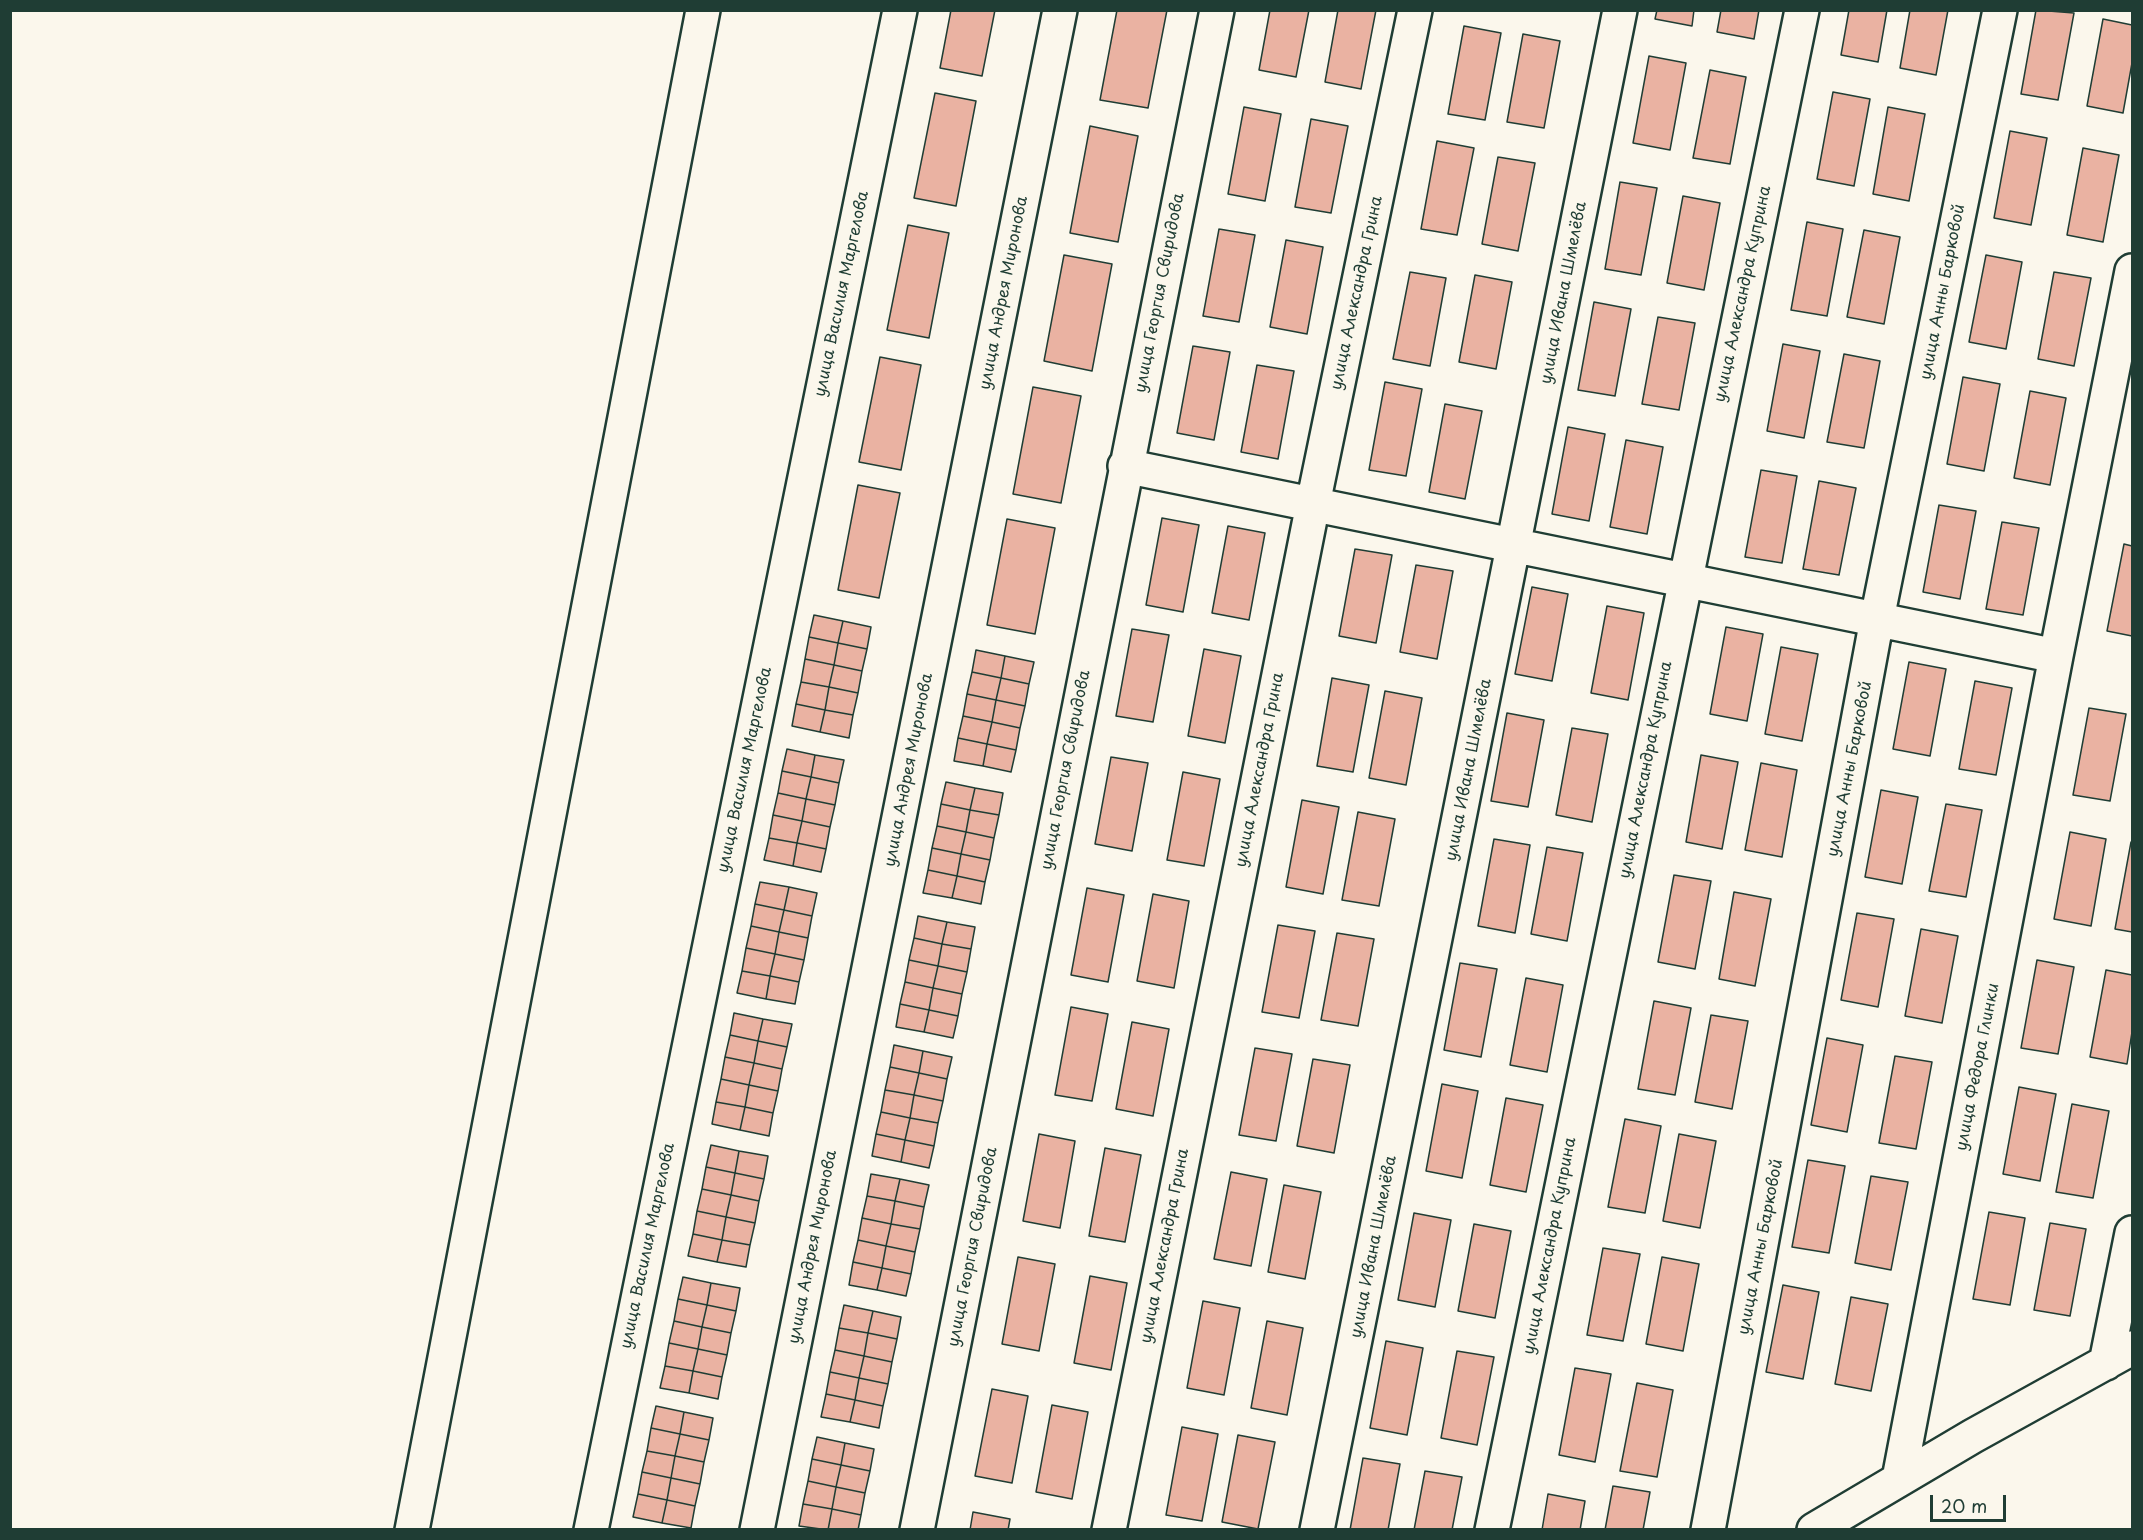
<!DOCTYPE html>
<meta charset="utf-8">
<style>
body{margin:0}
#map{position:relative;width:2143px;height:1540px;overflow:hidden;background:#fbf7ec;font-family:"Playpen Sans",sans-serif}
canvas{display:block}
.frame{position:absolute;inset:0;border:12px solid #1f3d34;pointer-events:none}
.scale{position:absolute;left:1930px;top:1495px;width:76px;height:27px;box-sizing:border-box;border:3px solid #1f3d34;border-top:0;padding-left:8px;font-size:18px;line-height:21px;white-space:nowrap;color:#1f3d34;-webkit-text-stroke:4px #fbf7ec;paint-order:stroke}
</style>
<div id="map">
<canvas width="2143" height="1540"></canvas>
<div class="frame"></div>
<div class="scale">20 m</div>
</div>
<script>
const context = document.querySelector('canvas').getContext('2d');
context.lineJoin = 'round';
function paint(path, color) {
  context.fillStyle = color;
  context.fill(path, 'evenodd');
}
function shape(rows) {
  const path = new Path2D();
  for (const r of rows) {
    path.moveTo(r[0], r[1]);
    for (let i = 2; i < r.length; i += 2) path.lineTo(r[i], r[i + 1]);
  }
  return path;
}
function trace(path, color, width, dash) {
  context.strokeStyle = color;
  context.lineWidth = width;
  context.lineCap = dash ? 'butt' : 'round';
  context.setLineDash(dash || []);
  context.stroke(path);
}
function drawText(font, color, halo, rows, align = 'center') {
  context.font = font + ' "Playpen Sans",sans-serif';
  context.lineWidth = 5;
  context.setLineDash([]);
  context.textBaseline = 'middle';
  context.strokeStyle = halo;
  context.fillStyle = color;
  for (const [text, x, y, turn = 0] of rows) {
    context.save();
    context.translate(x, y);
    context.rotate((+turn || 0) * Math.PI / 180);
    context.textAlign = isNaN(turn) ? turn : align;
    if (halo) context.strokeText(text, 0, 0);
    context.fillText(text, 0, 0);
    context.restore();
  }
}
const building = shape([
 [951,10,995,10,982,76,940,68,951,10],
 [1117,10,1167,10,1148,108,1100,100,1117,10],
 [1270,10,1309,10,1296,77,1259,70,1270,10],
 [1338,10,1376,10,1361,89,1325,82,1338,10],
 [1657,10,1694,10,1692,26,1655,19,1657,10],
 [1721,10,1759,10,1754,39,1717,32,1721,10],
 [1849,10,1887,10,1878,62,1841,55,1849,10],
 [1910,10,1948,10,1936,75,1900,68,1910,10],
 [2036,10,2074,13,2058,100,2021,94,2036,10],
 [2103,19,2132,25,2132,63,2123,113,2087,106,2103,19],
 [1464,26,1501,33,1485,120,1448,114,1464,26],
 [1523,34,1560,41,1544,128,1507,122,1523,34],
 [1649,56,1686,63,1670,150,1633,143,1649,56],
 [1710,70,1746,77,1730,164,1693,158,1710,70],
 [1833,92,1870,99,1854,186,1817,179,1833,92],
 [935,93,976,101,956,206,914,198,935,93],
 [1244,107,1281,114,1265,201,1228,194,1244,107],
 [1888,107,1925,114,1909,201,1873,194,1888,107],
 [1311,119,1348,126,1331,213,1295,207,1311,119],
 [1090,126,1138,136,1118,242,1070,233,1090,126],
 [2010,131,2047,138,2031,225,1994,218,2010,131],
 [1437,141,1474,148,1457,235,1421,229,1437,141],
 [2083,148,2119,155,2103,242,2067,235,2083,148],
 [1498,157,1535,163,1518,251,1482,244,1498,157],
 [1620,182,1657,188,1641,275,1605,269,1620,182],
 [1683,196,1720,203,1704,290,1667,283,1683,196],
 [1807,222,1843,229,1827,316,1791,310,1807,222],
 [908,225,949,233,929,338,887,330,908,225],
 [1219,229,1255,235,1239,322,1203,316,1219,229],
 [1864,230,1900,237,1884,324,1847,317,1864,230],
 [1286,240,1323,247,1307,334,1270,327,1286,240],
 [1064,255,1112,264,1092,371,1044,361,1064,255],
 [1986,255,2022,262,2006,349,1969,342,1986,255],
 [1410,272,1446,278,1430,366,1393,359,1410,272],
 [2054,272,2091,278,2074,366,2038,359,2054,272],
 [1475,275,1512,282,1496,369,1459,362,1475,275],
 [1594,302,1631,309,1615,396,1578,390,1594,302],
 [1658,317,1695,323,1679,410,1642,404,1658,317],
 [1783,344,1820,351,1804,438,1767,431,1783,344],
 [1193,346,1230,352,1214,440,1177,433,1193,346],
 [1844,354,1880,361,1864,448,1827,442,1844,354],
 [880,357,921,365,901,470,859,462,880,357],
 [1257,365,1294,371,1278,459,1241,452,1257,365],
 [1963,377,2000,384,1984,471,1947,464,1963,377],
 [1385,382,1422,389,1406,476,1369,470,1385,382],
 [1033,387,1081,396,1061,503,1013,494,1033,387],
 [2030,391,2066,398,2050,485,2014,478,2030,391],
 [1445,404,1482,411,1465,499,1429,492,1445,404],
 [1568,427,1605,434,1589,521,1552,514,1568,427],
 [1626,440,1663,447,1647,534,1610,527,1626,440],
 [1761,470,1797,476,1782,563,1745,557,1761,470],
 [1819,481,1856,488,1839,575,1803,569,1819,481],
 [858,485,900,493,879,598,838,590,858,485],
 [1939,505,1976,511,1960,599,1923,592,1939,505],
 [1162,518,1199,525,1183,612,1146,605,1162,518],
 [1007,519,1055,528,1035,634,987,625,1007,519],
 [2002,522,2039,528,2023,615,1986,609,2002,522],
 [1228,526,1265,533,1249,620,1212,613,1228,526],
 [2124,544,2132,546,2132,636,2107,631,2124,544],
 [1355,549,1392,555,1376,643,1339,636,1355,549],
 [1416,565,1453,571,1437,659,1400,652,1416,565],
 [1532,587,1568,594,1552,681,1515,674,1532,587],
 [1607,606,1644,613,1628,700,1591,693,1607,606],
 [814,615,843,621,838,643,809,637,814,615],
 [843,621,871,627,867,649,838,643,843,621],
 [1726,627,1763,634,1747,721,1710,714,1726,627],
 [1132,629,1169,635,1153,722,1116,716,1132,629],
 [809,637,838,643,834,665,805,659,809,637],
 [838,643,867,649,862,671,834,665,838,643],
 [1781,647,1818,654,1802,741,1765,734,1781,647],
 [1204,649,1241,656,1225,743,1188,736,1204,649],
 [976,650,1005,656,1001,678,972,672,976,650],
 [1005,656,1034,662,1029,684,1001,678,1005,656],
 [805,659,834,665,829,687,801,682,805,659],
 [1909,662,1946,669,1930,756,1893,749,1909,662],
 [834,665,862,671,858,693,829,687,834,665],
 [972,672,1001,678,996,700,967,694,972,672],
 [1001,678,1029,684,1025,706,996,700,1001,678],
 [1332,678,1369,685,1353,772,1317,766,1332,678],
 [1975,681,2012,688,1996,775,1959,769,1975,681],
 [801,682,829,687,825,710,796,704,801,682],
 [829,687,858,693,853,715,825,710,829,687],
 [1385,691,1422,698,1406,785,1369,778,1385,691],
 [967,694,996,700,992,722,963,716,967,694],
 [996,700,1025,706,1020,728,992,722,996,700],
 [796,704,825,710,820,732,792,726,796,704],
 [2089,708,2126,714,2110,801,2073,795,2089,708],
 [825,710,853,715,849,738,820,732,825,710],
 [1507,713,1544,720,1528,807,1491,801,1507,713],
 [963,716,992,722,987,744,958,738,963,716],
 [992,722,1020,728,1016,750,987,744,992,722],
 [1572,728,1608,734,1592,822,1556,815,1572,728],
 [958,738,987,744,983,766,954,761,958,738],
 [987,744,1016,750,1011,772,983,766,987,744],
 [787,749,815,755,811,777,782,771,787,749],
 [815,755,844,760,839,783,811,777,815,755],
 [1701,755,1738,762,1722,849,1686,842,1701,755],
 [1111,757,1148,763,1132,851,1095,844,1111,757],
 [1761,763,1797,770,1782,857,1745,850,1761,763],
 [782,771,811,777,806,799,778,793,782,771],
 [1183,772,1220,779,1204,866,1167,860,1183,772],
 [811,777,839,783,835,805,806,799,811,777],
 [946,782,975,788,970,810,941,804,946,782],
 [975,788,1003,793,999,815,970,810,975,788],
 [1881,790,1918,797,1902,884,1865,877,1881,790],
 [778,793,806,799,802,821,773,815,778,793],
 [806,799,835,805,830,827,802,821,806,799],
 [1302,800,1339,807,1323,894,1286,887,1302,800],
 [941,804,970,810,966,832,937,826,941,804],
 [1946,804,1982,810,1966,897,1929,891,1946,804],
 [970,810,999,815,994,838,966,832,970,810],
 [1358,812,1395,819,1379,906,1342,900,1358,812],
 [773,815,802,821,797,843,769,838,773,815],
 [802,821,830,827,826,849,797,843,802,821],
 [937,826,966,832,961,854,932,848,937,826],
 [966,832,994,838,990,860,961,854,966,832],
 [2070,832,2106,839,2091,926,2054,919,2070,832],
 [769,838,797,843,793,866,764,860,769,838],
 [1494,839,1530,845,1515,933,1478,926,1494,839],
 [2131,842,2132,842,2132,932,2115,929,2131,842],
 [797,843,826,849,821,872,793,866,797,843],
 [1547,847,1583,853,1567,941,1531,934,1547,847],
 [932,848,961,854,957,876,928,870,932,848],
 [961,854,990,860,985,882,957,876,961,854],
 [928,870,957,876,952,898,923,893,928,870],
 [1674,875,1711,881,1695,969,1658,962,1674,875],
 [957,876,985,882,981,904,952,898,957,876],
 [760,882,789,887,784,910,755,904,760,882],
 [789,887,817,893,812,916,784,910,789,887],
 [1087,888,1124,895,1108,982,1071,975,1087,888],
 [1734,892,1771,899,1755,986,1719,979,1734,892],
 [1153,894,1189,901,1174,988,1137,981,1153,894],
 [755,904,784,910,779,932,751,926,755,904],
 [784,910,812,916,808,938,779,932,784,910],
 [1857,913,1894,919,1878,1007,1841,1000,1857,913],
 [918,916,947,922,942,944,914,938,918,916],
 [947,922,975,927,971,949,942,944,947,922],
 [1278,925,1315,931,1299,1018,1262,1012,1278,925],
 [751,926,779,932,775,954,746,948,751,926],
 [1921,929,1958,936,1942,1023,1905,1016,1921,929],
 [779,932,808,938,804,960,775,954,779,932],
 [1337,933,1374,939,1358,1026,1321,1020,1337,933],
 [914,938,942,944,938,966,909,960,914,938],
 [942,944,971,949,967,972,938,966,942,944],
 [746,948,775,954,770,976,742,971,746,948],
 [775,954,804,960,799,982,770,976,775,954],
 [909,960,938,966,933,988,905,982,909,960],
 [2037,960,2074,967,2058,1054,2021,1048,2037,960],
 [1460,963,1497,969,1481,1057,1444,1050,1460,963],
 [938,966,967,972,962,994,933,988,938,966],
 [2106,970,2132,975,2132,1032,2127,1064,2090,1057,2106,970],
 [742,971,770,976,766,999,737,993,742,971],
 [770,976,799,982,795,1004,766,999,770,976],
 [1526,978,1563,985,1547,1072,1510,1065,1526,978],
 [905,982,933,988,929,1010,900,1004,905,982],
 [933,988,962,994,958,1016,929,1010,933,988],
 [1654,1001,1691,1008,1675,1095,1638,1089,1654,1001],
 [900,1004,929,1010,924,1032,896,1027,900,1004],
 [1071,1007,1108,1014,1092,1101,1055,1095,1071,1007],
 [929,1010,958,1016,953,1038,924,1032,929,1010],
 [734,1013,763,1019,758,1041,730,1035,734,1013],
 [1711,1015,1748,1021,1732,1109,1695,1102,1711,1015],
 [763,1019,792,1024,787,1047,758,1041,763,1019],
 [1132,1022,1169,1029,1153,1116,1116,1109,1132,1022],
 [730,1035,758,1041,754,1063,725,1057,730,1035],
 [1827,1038,1863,1045,1847,1132,1811,1125,1827,1038],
 [758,1041,787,1047,782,1069,754,1063,758,1041],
 [894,1045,923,1051,919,1073,890,1067,894,1045],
 [1255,1048,1292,1054,1276,1141,1239,1135,1255,1048],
 [923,1051,952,1057,947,1079,919,1073,923,1051],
 [1895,1056,1932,1062,1916,1149,1879,1143,1895,1056],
 [725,1057,754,1063,749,1085,721,1079,725,1057],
 [1313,1059,1350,1065,1334,1153,1297,1146,1313,1059],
 [754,1063,782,1069,778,1091,749,1085,754,1063],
 [890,1067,919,1073,914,1095,885,1090,890,1067],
 [919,1073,947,1079,943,1101,914,1095,919,1073],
 [721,1079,749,1085,745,1107,716,1102,721,1079],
 [1442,1084,1478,1091,1462,1178,1426,1171,1442,1084],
 [749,1085,778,1091,773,1113,745,1107,749,1085],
 [2019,1087,2056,1094,2040,1181,2003,1174,2019,1087],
 [885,1090,914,1095,910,1118,881,1112,885,1090],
 [914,1095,943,1101,938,1123,910,1118,914,1095],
 [1506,1098,1543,1105,1526,1192,1490,1185,1506,1098],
 [716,1102,745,1107,740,1130,712,1124,716,1102],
 [2072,1104,2109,1111,2093,1198,2056,1192,2072,1104],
 [745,1107,773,1113,769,1136,740,1130,745,1107],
 [881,1112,910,1118,905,1140,876,1134,881,1112],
 [910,1118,938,1123,934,1146,905,1140,910,1118],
 [1625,1119,1661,1126,1645,1213,1608,1207,1625,1119],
 [876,1134,905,1140,901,1162,872,1156,876,1134],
 [1039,1134,1075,1141,1060,1228,1023,1221,1039,1134],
 [1679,1134,1716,1141,1700,1228,1663,1221,1679,1134],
 [905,1140,934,1146,929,1168,901,1162,905,1140],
 [711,1145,739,1151,735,1173,706,1167,711,1145],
 [1105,1148,1141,1155,1125,1242,1089,1236,1105,1148],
 [739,1151,768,1156,764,1179,735,1173,739,1151],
 [1808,1160,1845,1166,1829,1253,1792,1247,1808,1160],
 [706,1167,735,1173,731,1195,702,1189,706,1167],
 [1231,1172,1267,1179,1251,1266,1214,1259,1231,1172],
 [735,1173,764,1179,759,1201,731,1195,735,1173],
 [871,1174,900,1179,895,1201,867,1196,871,1174],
 [1871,1176,1908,1182,1891,1270,1855,1263,1871,1176],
 [900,1179,929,1185,924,1207,895,1201,900,1179],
 [1284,1185,1321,1192,1305,1279,1268,1272,1284,1185],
 [702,1189,731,1195,726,1217,697,1211,702,1189],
 [731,1195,759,1201,755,1223,726,1217,731,1195],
 [867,1196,895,1201,891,1224,862,1218,867,1196],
 [895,1201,924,1207,920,1229,891,1224,895,1201],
 [697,1211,726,1217,722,1240,693,1234,697,1211],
 [1989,1212,2025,1218,2010,1305,1973,1299,1989,1212],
 [1414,1213,1451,1220,1435,1307,1398,1300,1414,1213],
 [726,1217,755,1223,750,1245,722,1240,726,1217],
 [862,1218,891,1224,886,1246,858,1240,862,1218],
 [2050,1223,2086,1229,2070,1316,2034,1310,2050,1223],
 [891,1224,920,1229,915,1252,886,1246,891,1224],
 [1474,1224,1511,1231,1495,1318,1458,1311,1474,1224],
 [693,1234,722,1240,717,1262,688,1256,693,1234],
 [722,1240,750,1245,746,1267,717,1262,722,1240],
 [858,1240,886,1246,882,1268,853,1262,858,1240],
 [886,1246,915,1252,911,1274,882,1268,886,1246],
 [1603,1248,1640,1254,1623,1341,1587,1335,1603,1248],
 [1018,1257,1055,1264,1039,1351,1002,1344,1018,1257],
 [1662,1257,1699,1264,1683,1351,1646,1344,1662,1257],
 [853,1262,882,1268,877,1290,849,1285,853,1262],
 [882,1268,911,1274,906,1296,877,1290,882,1268],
 [1090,1276,1127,1283,1111,1370,1074,1363,1090,1276],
 [683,1277,711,1283,707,1305,678,1299,683,1277],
 [711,1283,740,1288,736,1311,707,1305,711,1283],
 [1783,1285,1819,1292,1803,1379,1766,1372,1783,1285],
 [1851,1297,1888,1304,1871,1391,1835,1384,1851,1297],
 [678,1299,707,1305,702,1327,674,1321,678,1299],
 [1203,1301,1240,1308,1224,1395,1187,1388,1203,1301],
 [707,1305,736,1311,731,1333,702,1327,707,1305],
 [844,1305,873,1311,868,1333,839,1328,844,1305],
 [873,1311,901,1317,897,1339,868,1333,873,1311],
 [674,1321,702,1327,698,1349,669,1343,674,1321],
 [1267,1321,1303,1328,1287,1415,1251,1408,1267,1321],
 [702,1327,731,1333,727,1355,698,1349,702,1327],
 [839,1328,868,1333,864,1356,835,1350,839,1328],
 [868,1333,897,1339,892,1362,864,1356,868,1333],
 [1386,1341,1423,1348,1407,1435,1370,1428,1386,1341],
 [669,1343,698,1349,693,1371,665,1366,669,1343],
 [698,1349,727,1355,722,1377,693,1371,698,1349],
 [835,1350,864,1356,859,1378,830,1372,835,1350],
 [1457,1351,1494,1357,1477,1445,1441,1438,1457,1351],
 [864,1356,892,1362,888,1384,859,1378,864,1356],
 [665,1366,693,1371,689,1393,660,1388,665,1366],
 [1575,1368,1611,1374,1595,1462,1559,1455,1575,1368],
 [693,1371,722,1377,718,1399,689,1393,693,1371],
 [830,1372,859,1378,855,1400,826,1394,830,1372],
 [859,1378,888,1384,883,1406,855,1400,859,1378],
 [1637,1383,1673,1390,1657,1477,1620,1471,1637,1383],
 [992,1389,1028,1396,1012,1483,975,1476,992,1389],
 [826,1394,855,1400,850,1422,821,1417,826,1394],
 [855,1400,883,1406,879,1428,850,1422,855,1400],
 [1052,1405,1088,1412,1072,1499,1036,1492,1052,1405],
 [656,1406,684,1412,680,1434,651,1428,656,1406],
 [684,1412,713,1418,709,1440,680,1434,684,1412],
 [1182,1427,1218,1434,1202,1521,1166,1515,1182,1427],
 [651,1428,680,1434,675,1456,647,1451,651,1428],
 [680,1434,709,1440,704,1462,675,1456,680,1434],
 [1238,1435,1275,1442,1258,1529,1222,1522,1238,1435],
 [817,1437,845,1443,841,1465,812,1459,817,1437],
 [845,1443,874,1449,870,1471,841,1465,845,1443],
 [647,1451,675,1456,671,1478,642,1472,647,1451],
 [675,1456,704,1462,700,1484,671,1478,675,1456],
 [1363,1458,1400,1464,1388,1530,1350,1530,1363,1458],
 [812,1459,841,1465,836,1487,808,1481,812,1459],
 [841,1465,870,1471,865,1493,836,1487,841,1465],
 [1425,1471,1462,1477,1452,1530,1414,1530,1425,1471],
 [642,1472,671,1478,667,1500,638,1494,642,1472],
 [671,1478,700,1484,695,1506,667,1500,671,1478],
 [808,1481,836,1487,832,1509,803,1504,808,1481],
 [1613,1486,1650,1492,1643,1530,1605,1530,1613,1486],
 [836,1487,865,1493,861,1515,832,1509,836,1487],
 [638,1494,667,1500,662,1523,633,1517,638,1494],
 [1548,1494,1585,1501,1580,1530,1542,1530,1548,1494],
 [667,1500,695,1506,691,1528,662,1523,667,1500],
 [803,1504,832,1509,828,1530,799,1526,803,1504],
 [832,1509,861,1515,858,1530,828,1530,832,1509],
 [973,1512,1010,1519,1008,1530,970,1530,973,1512]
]);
const minor = shape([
 [1125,466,2056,656],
 [2106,1363,2132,1233],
 [1899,1479,2056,656,2132,271],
 [412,1530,703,10],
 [591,1530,900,10],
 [757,1530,1060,10],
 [917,1530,1217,10],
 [1109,1530,1313,504,1415,10],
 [1317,1530,1620,10],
 [1492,1530,1802,10],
 [1708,1530,1877,619,2000,10],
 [1814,1530,1973,1436,2132,1348]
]);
const streetNames = [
 ["улица Анны Барковой",1943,292,-79],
 ["улица Андрея Миронова",1004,293,-79],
 ["улица Георгия Свиридова",1160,293,-79],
 ["улица Александра Грина",1357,293,-78],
 ["улица Ивана Шмелёва",1564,293,-79],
 ["улица Василия Маргелова",842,294,-78],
 ["улица Александра Куприна",1743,294,-78],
 ["улица Анны Барковой",1850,769,-79],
 ["улица Василия Маргелова",745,770,-78],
 ["улица Андрея Миронова",909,770,-79],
 ["улица Георгия Свиридова",1066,770,-79],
 ["улица Александра Грина",1260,770,-79],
 ["улица Ивана Шмелёва",1469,770,-79],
 ["улица Александра Куприна",1646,770,-79],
 ["улица Федора Глинки",1978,1067,-79],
 ["улица Василия Маргелова",648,1246,-78],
 ["улица Александра Грина",1165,1246,-79],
 ["улица Александра Куприна",1550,1246,-79],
 ["улица Андрея Миронова",813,1247,-79],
 ["улица Георгия Свиридова",973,1247,-79],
 ["улица Ивана Шмелёва",1374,1247,-79],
 ["улица Анны Барковой",1761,1247,-79]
];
paint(building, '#eab2a2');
trace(building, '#1f3d34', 1.5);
trace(minor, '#1f3d34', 38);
trace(minor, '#fbf7ec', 33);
drawText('16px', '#1f3d34', '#fbf7ec', streetNames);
</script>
